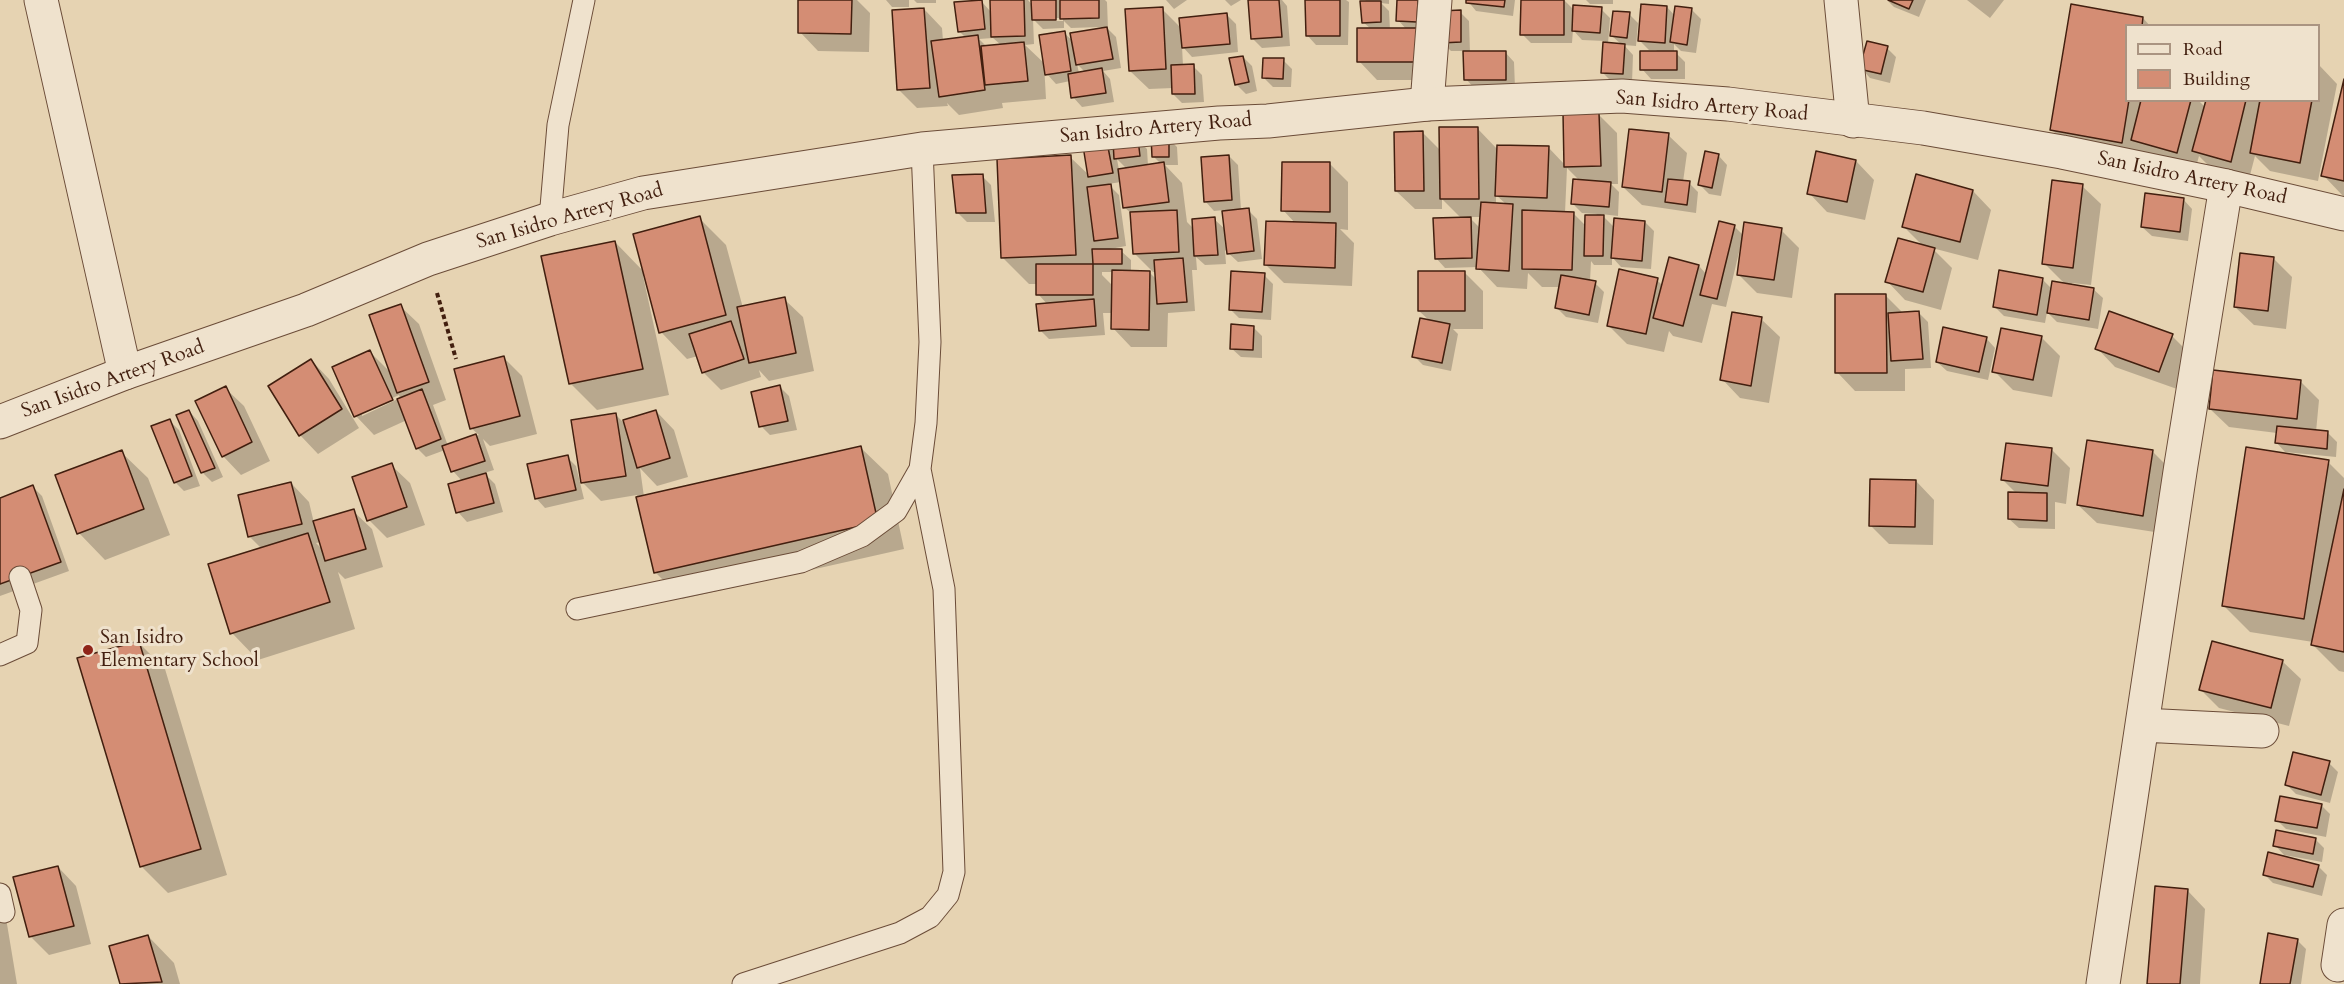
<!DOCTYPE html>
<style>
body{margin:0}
#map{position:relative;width:2344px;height:984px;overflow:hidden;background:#e6d3b2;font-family:Cardo,serif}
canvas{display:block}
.legend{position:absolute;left:2125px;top:24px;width:195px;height:78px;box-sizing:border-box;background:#efe2cd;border:2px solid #aa9481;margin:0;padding:8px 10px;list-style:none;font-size:18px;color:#421f0f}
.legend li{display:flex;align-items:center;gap:12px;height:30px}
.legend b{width:30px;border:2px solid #aa9481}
</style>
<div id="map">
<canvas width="2344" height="984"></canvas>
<ul class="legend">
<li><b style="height:8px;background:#efe2cd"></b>Road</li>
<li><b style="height:16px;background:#d48d74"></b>Building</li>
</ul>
</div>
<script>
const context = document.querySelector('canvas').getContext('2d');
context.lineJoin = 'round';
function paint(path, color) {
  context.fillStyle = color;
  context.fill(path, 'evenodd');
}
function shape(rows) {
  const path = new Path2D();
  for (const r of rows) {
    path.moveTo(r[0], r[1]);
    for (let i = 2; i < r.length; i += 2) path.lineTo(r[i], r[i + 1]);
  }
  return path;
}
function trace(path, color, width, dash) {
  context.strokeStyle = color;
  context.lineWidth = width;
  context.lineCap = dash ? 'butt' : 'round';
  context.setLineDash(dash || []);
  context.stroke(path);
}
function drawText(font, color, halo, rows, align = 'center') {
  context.font = font + ' Cardo,serif';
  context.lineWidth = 6;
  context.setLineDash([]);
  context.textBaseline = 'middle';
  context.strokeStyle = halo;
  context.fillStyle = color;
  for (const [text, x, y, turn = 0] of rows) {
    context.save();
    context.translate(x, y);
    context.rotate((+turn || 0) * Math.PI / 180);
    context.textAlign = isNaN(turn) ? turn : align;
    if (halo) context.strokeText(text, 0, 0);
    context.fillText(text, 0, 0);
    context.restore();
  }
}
const shadow = shape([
 [800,0,857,0,870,13,869,52,818,51,800,32],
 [886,0,909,0,909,7,892,7],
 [914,0,936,0,936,3,917,3],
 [991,0,1028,0,1033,6,1033,0,1059,0,1061,2,1061,0,1105,0,1107,2,1108,29,1116,37,1121,68,1103,71,1110,79,1114,102,1082,107,1073,97,1070,81,1056,84,1047,74,1064,33,1074,42,1102,29,1101,27,1071,28,1064,21,1064,28,1043,29,1033,19,1034,44,1025,45,1044,63,1046,99,1002,103,1003,108,959,115,947,103,948,106,917,108,898,89,924,9,942,28,943,41,966,38,959,31,981,1,991,12],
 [1040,18,1063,18,1063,21,1040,21],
 [993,38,1001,45,987,47,979,39],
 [1077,64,1085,72,1079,73],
 [1166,0,1187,0,1174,9],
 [1225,0,1241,0,1231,6],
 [1250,0,1282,0,1287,6,1290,46,1262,48,1252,38],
 [1307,0,1346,0,1349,2,1348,45,1316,45,1307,35],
 [1365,0,1389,0,1389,4,1381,3,1389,11,1390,30,1407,30,1398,20,1399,0,1427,0,1434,80,1377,80,1359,61,1371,29,1363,22,1368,3],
 [1467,0,1515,0,1513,16,1476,11],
 [1522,0,1564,0,1575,11,1601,9,1610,18,1608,44,1622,45,1612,36,1629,14,1638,23,1636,46,1624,45,1633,55,1632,83,1612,82,1603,73,1605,41,1582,40,1573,30,1572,43,1531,43,1522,34],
 [1586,0,1613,0,1613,4,1590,4],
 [1887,0,1926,0,1919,17,1894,7],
 [1967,0,2004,0,1990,18],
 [2072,6,2143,18,2150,26,2126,26,2126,100,2198,100,2205,107,2207,100,2258,100,2261,104,2262,100,2318,100,2319,65,2337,84,2318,181,2270,171,2255,156,2249,179,2212,169,2199,156,2195,171,2078,156,2052,130],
 [1667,7,1675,16,1692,10,1701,19,1696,53,1681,51,1674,44,1674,53,1676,53,1685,62,1685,79,1651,79,1642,69,1657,50,1649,50,1640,41],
 [1162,9,1181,28,1227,15,1236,24,1238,52,1192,57,1182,46,1183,66,1193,66,1202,75,1204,102,1182,103,1173,94,1173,88,1149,89,1130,71],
 [1460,12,1469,21,1470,53,1505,52,1514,62,1515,88,1475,89,1466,79,1465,51,1451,51,1442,42],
 [1887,48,1896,57,1890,83,1870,78,1861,68],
 [1243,57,1252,66,1257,91,1246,94,1237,85],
 [1283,60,1292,69,1291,87,1273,87,1264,78],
 [2344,85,2344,197,2323,175],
 [1599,115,1617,133,1618,184,1611,184,1619,192,1618,216,1601,214,1615,228,1645,222,1654,231,1651,269,1621,267,1612,257,1612,265,1594,265,1591,261,1590,282,1595,283,1604,292,1598,323,1566,317,1556,307,1560,287,1542,287,1528,273,1527,289,1497,287,1478,267,1445,268,1436,258,1462,219,1442,199,1442,209,1415,209,1396,191,1423,133,1441,151,1477,128,1498,150,1548,147,1565,165],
 [1567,168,1580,181,1573,204,1582,213,1597,214,1586,226,1573,213,1565,213],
 [1496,195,1507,205,1496,205],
 [1469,217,1481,217,1481,229],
 [1668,135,1687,153,1683,182,1689,183,1698,192,1696,213,1642,205,1623,187],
 [1168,138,1177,147,1178,165,1165,165,1182,183,1187,222,1194,229,1214,219,1226,230,1224,210,1214,211,1205,201,1229,156,1238,165,1241,210,1248,210,1257,219,1262,259,1238,262,1225,250,1226,264,1205,265,1196,257,1197,270,1192,270,1195,311,1168,313,1167,347,1131,347,1113,328,1113,313,1103,313,1105,335,1049,339,1040,330,1048,305,1038,294,1038,284,1029,284,1003,258,1070,157,1090,176,1107,144,1115,152,1138,140,1147,149,1148,166,1161,164,1153,156],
 [1117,159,1127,169,1119,170],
 [1121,182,1124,207,1132,214,1134,253,1153,272,1156,272,1157,280,1149,272,1131,272,1131,260,1121,251,1110,250,1110,249,1126,246,1119,195,1108,184],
 [1102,272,1113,272,1113,286,1102,275],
 [1817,153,1856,161,1874,180,1865,220,1827,212,1809,193],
 [1718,155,1727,165,1721,196,1709,194,1699,184],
 [1330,164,1348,182,1348,230,1340,229,1354,243,1352,286,1284,283,1265,264,1296,224,1283,210],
 [982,176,991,185,995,222,967,222,958,213],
 [2082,186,2101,204,2091,285,2072,283,2071,285,2093,289,2103,298,2098,329,2057,322,2047,312,2045,323,2004,316,1995,307,2042,279,2052,289,2065,284,2044,263],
 [1973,191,1991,210,1978,260,1932,248,1952,268,1941,310,1905,300,1887,281,1924,247,1904,227],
 [2183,199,2192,209,2188,241,2152,236,2142,227],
 [699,218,726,245,743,308,784,299,803,317,814,371,769,381,759,370,761,377,721,390,703,372,698,356,687,359,661,332,645,276,643,276,669,395,597,410,571,384,615,242,644,272],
 [1734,226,1744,236,1781,230,1799,248,1792,298,1757,293,1739,275,1742,249,1740,248,1726,307,1712,304,1702,343,1673,336,1669,331,1664,352,1627,344,1608,325,1657,280,1663,286,1670,259,1699,266,1707,275],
 [2273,258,2292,277,2286,329,2254,325,2235,307],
 [1465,273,1483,291,1483,329,1453,329,1458,334,1451,371,1423,365,1414,356,1430,321,1419,311],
 [1264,275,1273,284,1271,320,1239,318,1230,309],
 [1886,296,1904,314,1919,313,1928,322,1931,368,1905,369,1905,391,1855,391,1837,372],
 [400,306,419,324,446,400,433,405,448,446,479,435,471,428,503,357,522,376,537,434,490,446,483,439,494,470,484,473,495,484,503,512,467,522,458,512,462,481,453,471,445,450,426,457,417,448,407,420,374,435,356,416,334,368,370,352,391,373],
 [399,395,400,398,362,416,362,412],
 [1761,319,1780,337,1769,403,1740,398,1722,379],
 [1253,327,1262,336,1262,358,1241,357,1231,348],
 [2172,336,2190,354,2177,389,2115,367,2097,348],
 [2041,337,2060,356,2052,397,2013,390,1994,371],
 [1986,338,1995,348,1988,380,1947,371,1937,362],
 [311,360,329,379,359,428,318,454,300,435],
 [2301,382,2319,400,2316,432,2328,433,2337,442,2336,457,2285,452,2276,442,2277,433,2229,427,2210,409],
 [780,387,789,396,797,430,770,435,761,426],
 [225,388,244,406,270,461,241,475,223,456],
 [189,411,198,421,223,477,212,482,202,472],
 [656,411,674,430,688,477,657,486,640,468,644,497,861,448,888,474,904,549,682,599,655,572,637,495,601,501,581,481,616,415,623,422],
 [170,421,179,430,200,486,184,491,175,482],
 [2052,450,2070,468,2066,504,2055,502,2055,529,2019,528,2009,519,2017,494,2003,480],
 [121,452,148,478,170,535,105,560,79,533],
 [2153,452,2171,470,2161,533,2097,523,2078,505],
 [567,457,576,466,584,499,545,508,536,498],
 [2328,462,2344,478,2344,672,2339,671,2312,644,2313,642,2250,632,2223,605],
 [391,465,410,483,425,525,387,538,369,520],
 [1916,481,1934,500,1933,545,1889,544,1870,525],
 [291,483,309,502,314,523,353,511,372,529,383,567,345,579,338,572,355,629,258,660,232,633,262,549,250,537],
 [321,542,323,550,316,543],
 [33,487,42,496,69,571,0,596,0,499],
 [138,642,165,669,227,875,168,893,141,866],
 [2282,661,2301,679,2289,726,2219,708,2200,689],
 [2329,763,2338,772,2330,803,2296,794,2287,785],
 [2321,805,2330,814,2326,837,2286,829,2277,820],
 [2315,839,2324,848,2322,862,2284,855,2275,845],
 [2318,866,2327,875,2322,896,2273,883,2264,874],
 [58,867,76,886,91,944,49,955,30,936],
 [0,882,17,984,0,984],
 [2187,890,2205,909,2200,984,2149,984],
 [148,936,174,963,180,984,121,984,111,947],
 [2297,940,2306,949,2301,984,2261,984]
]);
const building = shape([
 [798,0,852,0,851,34,798,33,798,0],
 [982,0,985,29,958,32,954,2,982,0],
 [990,0,1024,0,1025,36,991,37,990,0],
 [1031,0,1056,0,1056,20,1032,20,1031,0],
 [1060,0,1099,0,1099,18,1060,19,1060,0],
 [1248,0,1279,0,1282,37,1251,39,1248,0],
 [1305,0,1340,0,1340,36,1306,36,1305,0],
 [1397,0,1418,0,1417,22,1396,21,1397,0],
 [1466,0,1505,0,1504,7,1466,3,1466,0],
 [1521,0,1564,0,1564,35,1520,35,1521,0],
 [1888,0,1913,0,1909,9,1888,0],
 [1360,1,1381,1,1381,22,1362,23,1360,1],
 [1641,4,1667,6,1665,43,1638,41,1641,4],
 [2071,4,2143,17,2142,26,2126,26,2126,100,2129,100,2122,143,2050,130,2071,4],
 [1573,5,1602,7,1600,33,1572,31,1573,5],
 [1675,6,1692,8,1687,45,1670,42,1675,6],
 [1163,7,1166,69,1129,71,1125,9,1163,7],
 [924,8,930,88,897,90,892,10,924,8],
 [1461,10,1461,42,1441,43,1440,11,1461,10],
 [1613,11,1630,12,1627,38,1610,36,1613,11],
 [1227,13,1230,44,1182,48,1179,18,1227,13],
 [1107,27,1113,59,1076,65,1070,33,1107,27],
 [1357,28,1417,28,1416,62,1357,62,1357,28],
 [1065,31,1071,71,1045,75,1039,35,1065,31],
 [978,35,985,90,939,97,931,41,978,35],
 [1867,41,1888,46,1881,74,1859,69,1867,41],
 [1024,42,1028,81,985,85,981,46,1024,42],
 [1603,42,1625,44,1623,74,1601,73,1603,42],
 [1463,51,1506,51,1506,80,1464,80,1463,51],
 [1640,51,1677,51,1677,70,1640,70,1640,51],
 [1243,56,1249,82,1235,85,1229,58,1243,56],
 [1263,58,1284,58,1283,79,1262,78,1263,58],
 [1194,64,1195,94,1172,94,1171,65,1194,64],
 [1102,68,1106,93,1071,98,1068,74,1102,68],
 [2344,79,2344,181,2321,176,2344,79],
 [2141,100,2191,100,2177,153,2131,140,2141,100],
 [2206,100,2246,100,2231,162,2192,151,2206,100],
 [2260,100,2312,100,2300,163,2250,153,2260,100],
 [1563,113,1599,113,1601,166,1564,167,1563,113],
 [1439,127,1478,127,1479,199,1440,199,1439,127],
 [1629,129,1669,133,1662,192,1622,187,1629,129],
 [1423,131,1424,191,1395,191,1394,132,1423,131],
 [1151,136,1169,136,1169,157,1152,157,1151,136],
 [1138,139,1140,156,1114,159,1113,141,1138,139],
 [1107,142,1113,173,1088,177,1083,146,1107,142],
 [1497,145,1549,146,1547,198,1495,196,1497,145],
 [1705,151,1719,154,1712,188,1698,185,1705,151],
 [1816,151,1856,160,1847,202,1807,194,1816,151],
 [1071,155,1076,255,1001,258,997,159,1071,155],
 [1229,155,1232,200,1204,202,1201,157,1229,155],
 [1164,162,1169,202,1123,208,1118,169,1164,162],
 [1282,162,1330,162,1330,212,1281,211,1282,162],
 [983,174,986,213,956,213,952,175,983,174],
 [1916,174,1973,190,1960,242,1902,227,1916,174],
 [1573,179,1611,182,1609,207,1571,204,1573,179],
 [1668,179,1690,181,1687,205,1665,202,1668,179],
 [2052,180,2083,184,2073,268,2042,264,2052,180],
 [1111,184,1118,238,1094,241,1087,187,1111,184],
 [2145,193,2184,198,2180,232,2141,227,2145,193],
 [1481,202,1513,204,1509,271,1476,269,1481,202],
 [1249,208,1254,251,1227,254,1222,211,1249,208],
 [1177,210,1179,252,1133,254,1130,212,1177,210],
 [1522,210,1574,212,1572,270,1522,269,1522,210],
 [1585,215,1604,215,1603,256,1584,256,1585,215],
 [700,216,726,315,659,333,633,234,700,216],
 [1215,217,1218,255,1194,256,1192,219,1215,217],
 [1471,217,1472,258,1435,259,1433,218,1471,217],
 [1614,218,1645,221,1642,261,1611,258,1614,218],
 [1266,221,1336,223,1335,268,1264,265,1266,221],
 [1719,221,1735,225,1717,299,1700,295,1719,221],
 [1744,222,1782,228,1774,280,1737,275,1744,222],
 [1898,238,1935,248,1923,292,1885,282,1898,238],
 [615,241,643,369,569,384,541,256,615,241],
 [1092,249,1122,249,1122,264,1093,264,1092,249],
 [2240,253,2274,257,2268,311,2234,307,2240,253],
 [1669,257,1699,265,1683,326,1653,318,1669,257],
 [1183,258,1187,302,1157,304,1154,260,1183,258],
 [1036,264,1093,264,1093,295,1036,295,1036,264],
 [1619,269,1658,278,1646,334,1607,326,1619,269],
 [1112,270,1150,271,1149,330,1111,329,1112,270],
 [1999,270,2043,278,2037,315,1993,307,1999,270],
 [1231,271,1265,273,1262,312,1229,310,1231,271],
 [1418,271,1465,271,1465,311,1418,311,1418,271],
 [1561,275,1596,281,1589,315,1555,308,1561,275],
 [2052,281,2094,288,2089,320,2047,313,2052,281],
 [1835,294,1886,294,1887,373,1835,373,1835,294],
 [785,297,796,353,749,363,737,307,785,297],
 [1094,299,1096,326,1039,331,1036,304,1094,299],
 [401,304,429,382,397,393,369,315,401,304],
 [1919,311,1923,359,1891,361,1888,313,1919,311],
 [2109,311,2173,334,2159,372,2095,349,2109,311],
 [1732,312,1762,317,1751,386,1720,380,1732,312],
 [1420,318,1450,324,1442,363,1412,357,1420,318],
 [731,321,744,359,702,373,689,334,731,321],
 [1231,324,1254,326,1253,350,1230,349,1231,324],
 [1943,327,1987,337,1979,372,1936,362,1943,327],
 [2001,328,2042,336,2033,380,1992,372,2001,328],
 [370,350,393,400,354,417,332,367,370,350],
 [504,356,520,416,470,429,454,369,504,356],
 [311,359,342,409,299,436,268,386,311,359],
 [2213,370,2301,380,2297,419,2209,409,2213,370],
 [780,385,788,421,759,427,751,392,780,385],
 [226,386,252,442,222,457,195,401,226,386],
 [422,389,441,439,416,449,397,399,422,389],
 [189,410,215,468,201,473,176,415,189,410],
 [656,410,670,458,637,468,623,420,656,410],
 [616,413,626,476,581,483,571,420,616,413],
 [170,419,192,476,174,483,151,426,170,419],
 [2277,426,2328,431,2327,449,2275,443,2277,426],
 [476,434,485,461,451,472,442,446,476,434],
 [2087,440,2153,450,2143,516,2077,505,2087,440],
 [2006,443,2052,448,2048,486,2001,480,2006,443],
 [861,446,878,522,654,573,636,497,861,446],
 [2246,447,2329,460,2304,619,2222,606,2246,447],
 [122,450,144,509,77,534,55,475,122,450],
 [568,455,576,490,535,499,527,464,568,455],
 [392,463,407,507,367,521,352,477,392,463],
 [486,473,494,503,456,513,448,484,486,473],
 [1870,479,1916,480,1915,527,1869,526,1870,479],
 [291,482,302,524,248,537,238,495,291,482],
 [33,485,61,562,0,584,0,498,33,485],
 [2344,489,2344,652,2311,645,2344,489],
 [2008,492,2047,493,2047,521,2008,519,2008,492],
 [354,509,366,549,325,561,313,521,354,509],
 [308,533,330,602,230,634,208,564,308,533],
 [139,641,201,849,140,867,77,658,139,641],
 [2212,641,2283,660,2271,708,2199,690,2212,641],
 [2293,752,2330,761,2321,795,2285,785,2293,752],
 [2280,796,2322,804,2317,828,2275,821,2280,796],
 [2276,830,2316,838,2313,854,2273,846,2276,830],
 [2268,852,2319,865,2313,887,2263,875,2268,852],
 [58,866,74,926,29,937,13,877,58,866],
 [2155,886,2188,889,2180,984,2147,984,2155,886],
 [2268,933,2298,939,2290,984,2260,984,2268,933],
 [148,935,162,982,120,984,109,946,148,935]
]);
const path = shape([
 [437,293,456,359]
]);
const service = shape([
 [550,219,558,125,584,0],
 [577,609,801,562,862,536,896,511,920,469,926,423,930,342,922,149],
 [0,655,27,643,31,610,20,577],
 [0,894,4,912],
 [743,984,900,933,930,917,948,895,954,872,944,589,920,469]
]);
const minor = shape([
 [41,0,125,373],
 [1841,0,1853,121],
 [1427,104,1435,0],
 [2142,725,2262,731],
 [2338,965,2344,925],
 [2103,984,2181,465,2226,186]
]);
const tertiary = shape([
 [0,422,125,373,306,310,428,259,550,219,643,193,922,149,1219,123,1268,121,1427,104,1622,96,1728,104,1923,128,2062,152,2226,186,2344,214]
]);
const markers = [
 [88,650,6,"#8f2418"]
];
const streetNames = [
 ["San Isidro Artery Road",1712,107,5],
 ["San Isidro Artery Road",1156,129,-5],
 ["San Isidro Artery Road",2192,179,12],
 ["San Isidro Artery Road",570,217,-16],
 ["San Isidro Artery Road",113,380,-20]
];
const poiNames = [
 ["San Isidro",100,638],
 ["Elementary School",100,661]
];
paint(shadow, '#0003');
paint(building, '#d48d74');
trace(building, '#421f0f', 1.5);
trace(service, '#6b4c38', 23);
trace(minor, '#6b4c38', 35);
trace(tertiary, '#6b4c38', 35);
trace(path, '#421f0f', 4, [4.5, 3]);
trace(service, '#efe2cd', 21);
trace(minor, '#efe2cd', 33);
trace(tertiary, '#efe2cd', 33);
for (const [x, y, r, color] of markers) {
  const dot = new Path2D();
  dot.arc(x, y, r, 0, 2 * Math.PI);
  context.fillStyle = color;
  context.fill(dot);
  trace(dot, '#efe2cd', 2);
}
drawText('20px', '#421f0f', '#efe2cd', streetNames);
drawText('20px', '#421f0f', '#efe2cd', poiNames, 'left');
</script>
